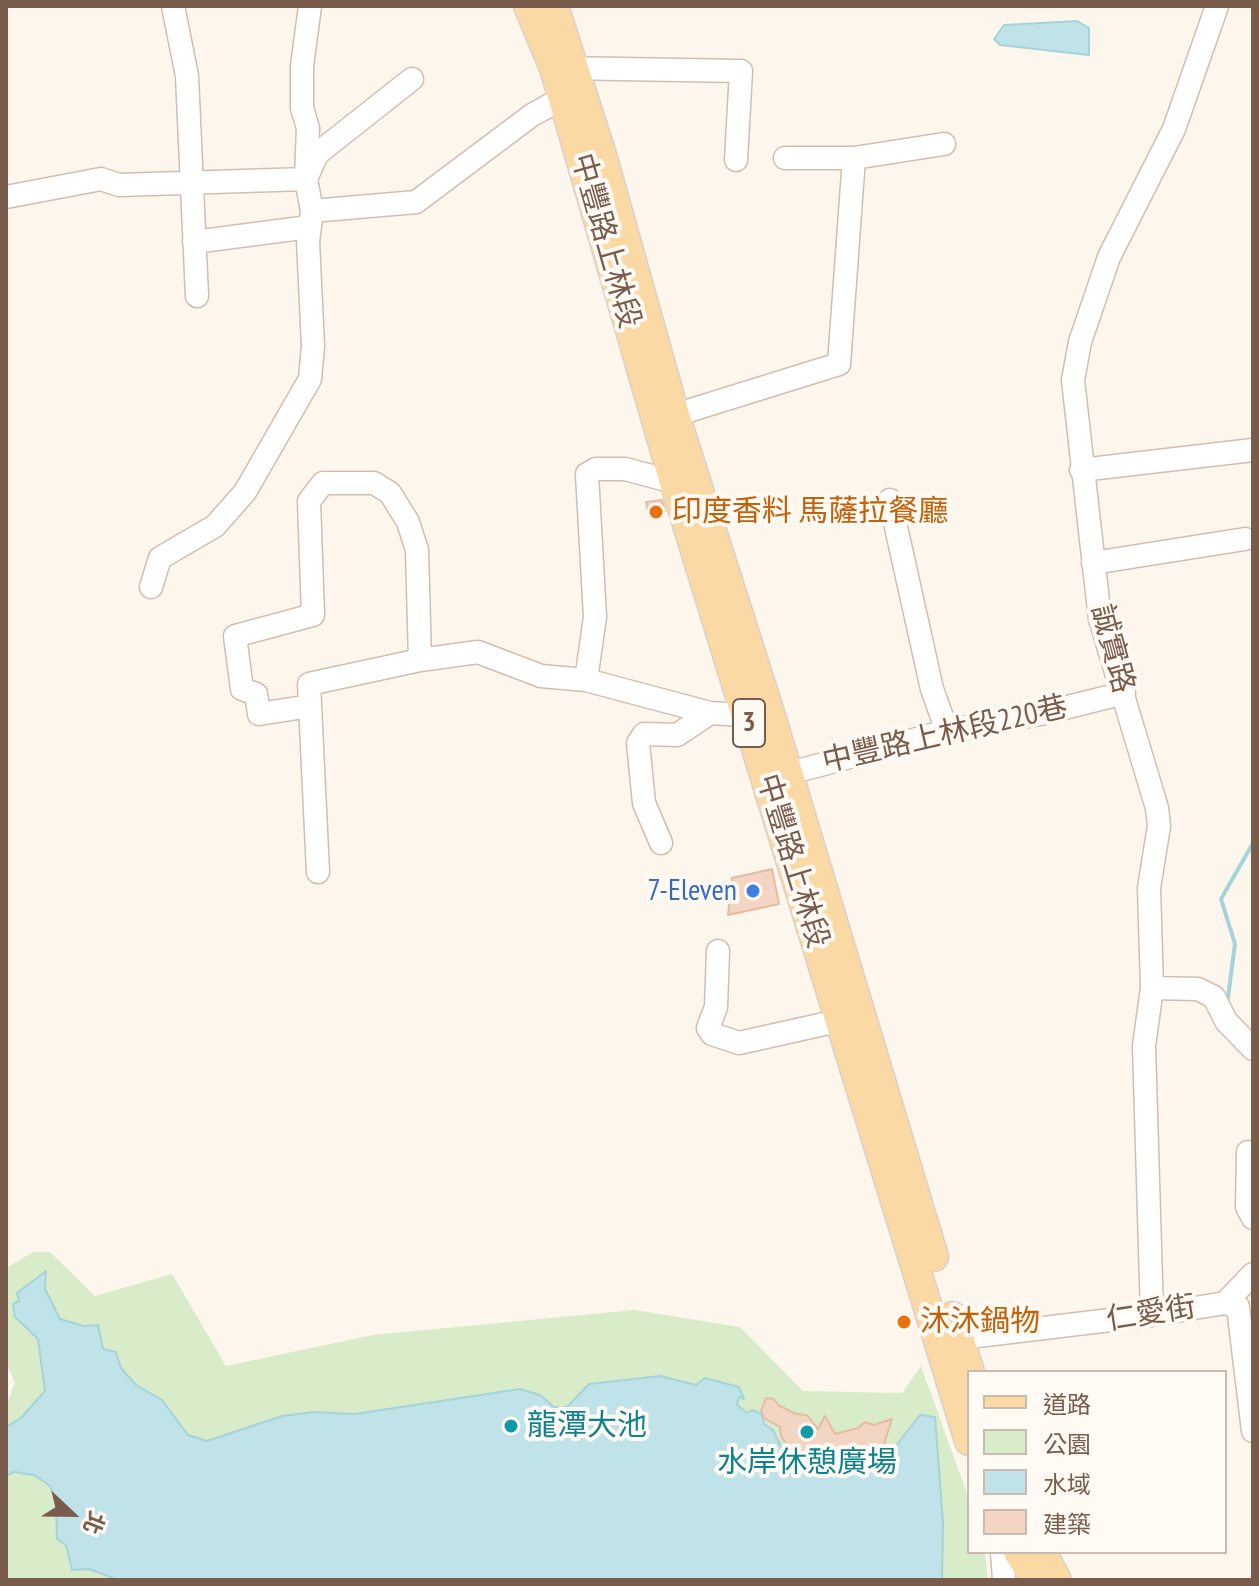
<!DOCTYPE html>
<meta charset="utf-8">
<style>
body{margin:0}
#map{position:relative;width:1259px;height:1586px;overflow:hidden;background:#fdf6ec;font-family:"PT Sans Narrow","Noto Sans TC",sans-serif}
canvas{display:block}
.frame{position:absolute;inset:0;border:8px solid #7a5c4d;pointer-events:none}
.legend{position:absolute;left:967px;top:1370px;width:260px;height:184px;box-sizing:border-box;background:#fffaf3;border:2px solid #cabbb1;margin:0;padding:10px 14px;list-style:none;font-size:24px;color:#7a5c4d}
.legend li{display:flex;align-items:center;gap:16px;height:40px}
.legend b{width:40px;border:2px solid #cabbb1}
.north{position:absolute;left:32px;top:1474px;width:80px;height:80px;-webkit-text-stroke:6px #fffaf3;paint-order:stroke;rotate:112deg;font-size:22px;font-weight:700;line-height:32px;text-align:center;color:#7a5c4d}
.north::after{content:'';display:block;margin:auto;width:28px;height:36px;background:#7a5c4d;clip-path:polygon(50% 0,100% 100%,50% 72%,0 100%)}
</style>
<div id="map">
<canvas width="1259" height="1586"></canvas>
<div class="frame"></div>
<ul class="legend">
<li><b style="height:10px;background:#fbd9a5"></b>道路</li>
<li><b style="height:22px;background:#d8ecc9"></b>公園</li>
<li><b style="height:22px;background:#bfe3e8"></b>水域</li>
<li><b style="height:22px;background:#f3d5c3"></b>建築</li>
</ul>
<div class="north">北</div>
</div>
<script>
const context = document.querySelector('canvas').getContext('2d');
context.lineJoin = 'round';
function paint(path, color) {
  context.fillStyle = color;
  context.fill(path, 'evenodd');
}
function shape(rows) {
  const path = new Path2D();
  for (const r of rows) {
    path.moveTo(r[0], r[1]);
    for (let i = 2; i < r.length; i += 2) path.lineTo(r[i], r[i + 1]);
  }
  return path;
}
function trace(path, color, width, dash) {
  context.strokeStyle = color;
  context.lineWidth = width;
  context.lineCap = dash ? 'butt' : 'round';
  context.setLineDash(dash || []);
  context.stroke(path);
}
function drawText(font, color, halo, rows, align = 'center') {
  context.font = font + ' "PT Sans Narrow","Noto Sans TC",sans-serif';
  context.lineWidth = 8;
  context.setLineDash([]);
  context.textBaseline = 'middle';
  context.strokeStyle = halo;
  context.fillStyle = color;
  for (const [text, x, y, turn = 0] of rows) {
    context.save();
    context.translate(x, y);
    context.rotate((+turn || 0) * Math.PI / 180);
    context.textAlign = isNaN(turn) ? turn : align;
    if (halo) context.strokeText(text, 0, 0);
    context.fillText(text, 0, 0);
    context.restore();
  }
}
const green = shape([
 [33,1252,50,1252,95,1296,172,1274,226,1366,373,1335,634,1310,740,1327,803,1391,902,1393,921,1366,969,1499,969,1552,985,1552,988,1580,6,1580,6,1406,15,1382,6,1364,6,1268]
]);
const water = shape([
 [1077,21,1089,28,1089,55,1000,45,994,39,1004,25,1077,21],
 [46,1271,45,1289,60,1319,84,1326,98,1325,103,1349,116,1352,121,1368,136,1385,162,1400,188,1435,207,1441,282,1416,314,1412,355,1414,520,1389,540,1395,554,1407,567,1407,589,1384,660,1376,696,1385,705,1378,739,1387,744,1399,739,1397,737,1405,747,1413,752,1410,762,1414,764,1424,773,1430,781,1447,797,1456,813,1457,828,1467,845,1467,857,1461,878,1462,892,1451,920,1415,935,1417,943,1522,942,1580,118,1580,89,1569,72,1570,66,1545,57,1539,56,1501,50,1486,34,1475,14,1472,6,1476,6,1427,21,1418,45,1391,38,1339,15,1317,13,1304,19,1301,17,1293,46,1271]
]);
const stream = shape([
 [1227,1005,1235,944,1221,899,1253,843]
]);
const building = shape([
 [662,500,665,511,649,517,646,502,662,500],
 [772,869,779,904,728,915,732,878,772,869],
 [766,1398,774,1399,778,1405,796,1414,807,1415,818,1429,825,1416,835,1434,858,1428,865,1422,874,1425,892,1419,882,1450,876,1457,854,1456,836,1465,787,1445,781,1436,780,1427,764,1418,761,1411,766,1398]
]);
const minor = shape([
 [173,6,187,76,197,296],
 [559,68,741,71,736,160],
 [412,79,317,154,306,179,312,211,416,202,532,115,563,98,576,96],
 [785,158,854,158,944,144],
 [6,197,101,179,119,185,306,179,308,128,302,108,302,66,310,6],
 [194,242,309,227],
 [675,415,839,364,854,158],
 [1081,470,1253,450],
 [890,500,932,689,947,731],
 [1093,563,1245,539],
 [151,587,160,558,215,526,245,492,310,379,313,346,308,241,312,211],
 [586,680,595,617,587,474,596,469,625,469,674,482],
 [310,706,259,714,256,694,242,689,235,636,313,615,309,501,323,483,374,483,390,493,408,522,417,550,420,660],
 [775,777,947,731,1040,714,1124,693],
 [661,843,644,803,638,743,644,734,677,735,710,713],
 [318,872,309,684,420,660,478,652,541,676,586,680,710,713,759,716],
 [718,951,716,1007,708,1028,712,1034,739,1043,842,1020],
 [1152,988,1198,989,1214,997,1226,1021,1253,1049],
 [1248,1152,1247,1207,1253,1218],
 [1225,1303,1253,1274],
 [1152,1315,1144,1046,1152,988,1149,888,1159,826,1157,808,1100,619,1073,380,1080,342,1109,257,1174,129,1217,6],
 [944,1340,1152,1315,1225,1303,1238,1307,1253,1431],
 [1002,1552,1004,1580]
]);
const major = shape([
 [528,6,554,68,674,482,969,1441],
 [554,6,602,155,675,415,771,716,934,1257],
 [952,1316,970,1372],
 [1018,1552,1036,1580],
 [1042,1552,1057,1580]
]);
const markers = [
 [656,512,8,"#e8710a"],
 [753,891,8,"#3f7fe0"],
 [904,1322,8,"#e8710a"],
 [511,1426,8,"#0f9aa8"],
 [807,1432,8,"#0f9aa8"]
];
const shields = [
 [749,723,32]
];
const shieldNames = [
 ["3",749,723]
];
const streetNames = [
 ["中豐路上林段",605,241,74],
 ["誠實路",1112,649,75],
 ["中豐路上林段220巷",945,735,-13],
 ["中豐路上林段",792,861,73],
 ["仁愛街",1151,1314,-9]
];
const foodNames = [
 ["印度香料 馬薩拉餐廳",672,512],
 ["沐沐鍋物",920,1322]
];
const shopNames = [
 ["7-Eleven",737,891]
];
const cultureNames = [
 ["龍潭大池",527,1426],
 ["水岸休憩廣場",807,1463,"center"]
];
paint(green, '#d8ecc9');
paint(water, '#bfe3e8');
trace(water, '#a5d3da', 2);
trace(stream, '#a5d3da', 4);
paint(building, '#f3d5c3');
trace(building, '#e6bba3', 2);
trace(minor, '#d1beb0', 25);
trace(major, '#dad1cd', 31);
trace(minor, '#fff', 22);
trace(major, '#fbd9a5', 28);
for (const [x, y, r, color] of markers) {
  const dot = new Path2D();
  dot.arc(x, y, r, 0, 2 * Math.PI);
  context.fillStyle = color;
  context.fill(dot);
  trace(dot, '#fffaf3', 3);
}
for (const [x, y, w] of shields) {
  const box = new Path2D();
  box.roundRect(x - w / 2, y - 24, w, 48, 6);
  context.fillStyle = '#fffaf3';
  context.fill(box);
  trace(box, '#7a5c4d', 2);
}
drawText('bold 28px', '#7a5c4d', null, shieldNames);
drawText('30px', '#7a5c4d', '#fffaf3', streetNames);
drawText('30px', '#c56008', '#fffaf3', foodNames, 'left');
drawText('30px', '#366cbe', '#fffaf3', shopNames, 'right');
drawText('30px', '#0d838f', '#fffaf3', cultureNames, 'left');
</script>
